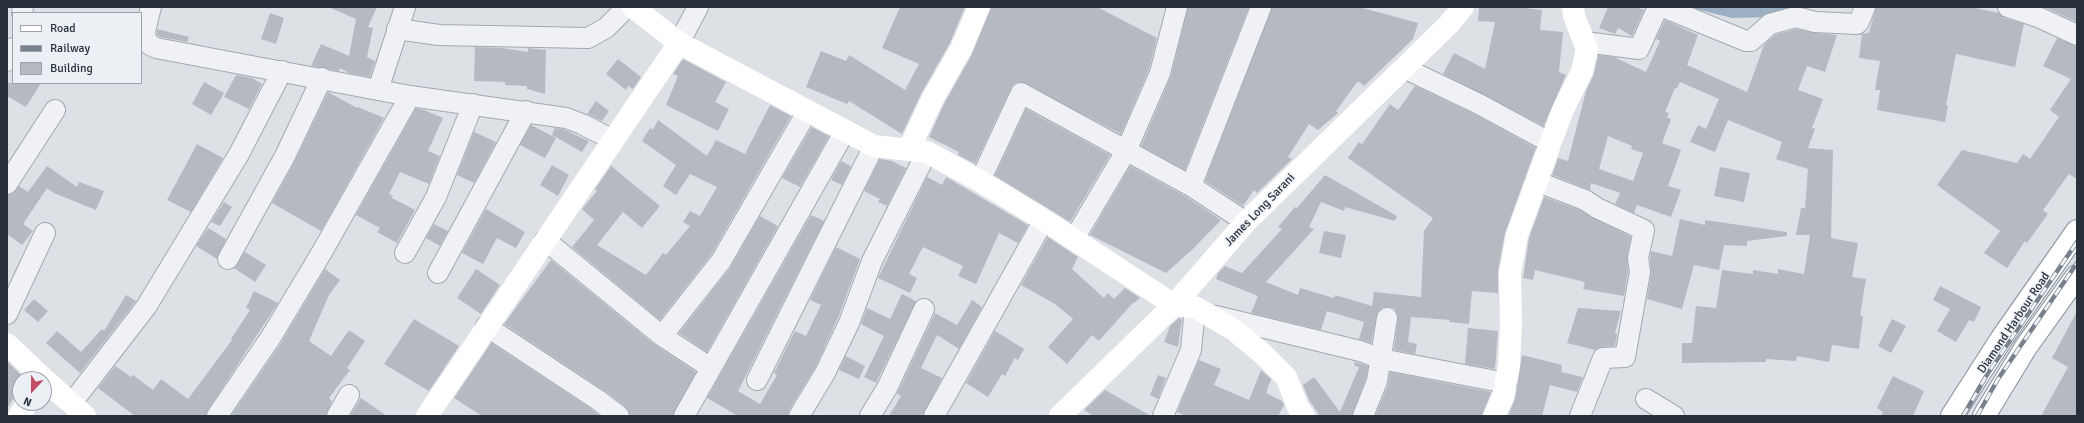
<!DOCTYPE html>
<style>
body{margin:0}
#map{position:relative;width:2084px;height:423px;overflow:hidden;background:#dde1e6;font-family:Signika,sans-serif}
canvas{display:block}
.frame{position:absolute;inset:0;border:8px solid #28303b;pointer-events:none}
.legend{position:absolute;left:12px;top:12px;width:130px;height:72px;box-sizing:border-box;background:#ecf0f4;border:1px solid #9ea3aa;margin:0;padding:5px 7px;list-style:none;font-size:12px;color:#28303b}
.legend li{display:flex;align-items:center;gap:8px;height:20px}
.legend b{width:20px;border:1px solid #9ea3aa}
.north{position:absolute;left:12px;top:371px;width:40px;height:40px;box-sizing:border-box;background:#ecf0f4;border:1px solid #9ea3aa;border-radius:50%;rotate:202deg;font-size:11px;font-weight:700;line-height:16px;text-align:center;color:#28303b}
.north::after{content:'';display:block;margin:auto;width:14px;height:18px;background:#c14c63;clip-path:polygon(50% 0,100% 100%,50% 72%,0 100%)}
</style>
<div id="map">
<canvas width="2084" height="423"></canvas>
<div class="frame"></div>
<ul class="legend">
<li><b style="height:5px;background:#fff"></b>Road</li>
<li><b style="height:5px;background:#78818e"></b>Railway</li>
<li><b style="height:11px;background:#b5bac2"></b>Building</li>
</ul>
<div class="north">N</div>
</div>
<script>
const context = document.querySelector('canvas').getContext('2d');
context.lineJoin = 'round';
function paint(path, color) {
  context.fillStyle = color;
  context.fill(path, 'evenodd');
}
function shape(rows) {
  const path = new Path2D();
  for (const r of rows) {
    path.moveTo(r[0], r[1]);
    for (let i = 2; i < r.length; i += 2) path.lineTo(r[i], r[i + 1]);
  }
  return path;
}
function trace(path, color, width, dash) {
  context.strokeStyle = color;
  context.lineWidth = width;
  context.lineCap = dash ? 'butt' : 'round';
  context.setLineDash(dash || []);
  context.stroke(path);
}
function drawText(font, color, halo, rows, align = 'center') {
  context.font = font + ' Signika,sans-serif';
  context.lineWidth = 3;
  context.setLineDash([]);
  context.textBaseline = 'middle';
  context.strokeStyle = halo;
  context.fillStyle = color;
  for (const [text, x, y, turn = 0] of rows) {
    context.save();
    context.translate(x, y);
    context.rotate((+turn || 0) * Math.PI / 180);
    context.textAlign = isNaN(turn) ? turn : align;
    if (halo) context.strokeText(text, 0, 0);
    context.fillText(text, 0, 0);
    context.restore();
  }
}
const water = shape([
 [1695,7,1791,7,1767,17,1732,18,1696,9]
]);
const building = shape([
 [328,7,377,7,368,27,373,28,367,57,375,61,370,77,349,73,340,68,339,71,311,66,321,44,349,56,356,19],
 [900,7,965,7,950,43,922,92,902,134,849,101,847,104,806,87,821,51,846,61,849,55,905,90,919,64,882,48],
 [991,7,1097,7,1157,38,1149,69,1121,134,1021,82,1015,83,1011,88,975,164,958,155,959,152,929,137,944,104,972,54],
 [1188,7,1249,7,1185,170,1141,146,1171,76],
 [1272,7,1359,7,1418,23,1413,39,1364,86,1358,81,1336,111,1338,113,1318,130,1309,124,1288,157,1292,159,1257,193,1254,190,1243,206,1205,181],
 [1479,7,1516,7,1542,10,1540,30,1563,32,1559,72,1566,75,1544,126,1443,74,1454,53,1485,69,1495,22,1478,21],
 [1608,7,1636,7,1644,10,1632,36,1618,28,1615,34,1599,28],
 [1876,7,1970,7,1999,13,2004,18,2024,24,2015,67,1956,54,1946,105,1948,106,1945,122,1877,110,1880,90,1875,90,1880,61,1859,58,1862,34,1869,33],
 [2044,7,2077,7,2077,22],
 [270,13,284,18,276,44,261,39],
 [1665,20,1698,35,1687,65,1747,92,1764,45,1776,34,1796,29,1814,33,1837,35,1825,72,1807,66,1798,90,1823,99,1812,128,1815,129,1808,148,1833,150,1831,238,1858,243,1852,277,1866,279,1860,315,1863,316,1859,349,1832,345,1829,362,1797,356,1796,361,1766,359,1766,362,1682,363,1682,343,1692,343,1696,306,1716,308,1722,270,1753,274,1753,270,1778,274,1778,269,1804,274,1810,235,1796,235,1801,208,1805,208,1808,169,1776,159,1782,142,1728,120,1715,152,1690,142,1698,125,1706,129,1719,99,1680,82,1677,88,1675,88,1665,112,1669,113,1667,117,1671,119,1662,143,1681,150,1668,186,1681,190,1671,217,1637,205,1634,213,1615,204,1620,193,1591,183,1590,190,1552,175,1558,158,1568,161,1586,91,1594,74,1598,55,1614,57,1646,72,1660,41,1656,39],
 [1608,136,1632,146,1631,149,1643,153,1633,181,1599,169],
 [157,29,189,37,187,42,160,37,157,35],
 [2057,38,2077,46,2077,179,2069,174,2043,210,2048,214,2027,243,2025,241,2007,268,1984,253,2000,231,1937,185,1962,150,2017,163,2023,154,2030,159,2059,117,2050,110,2071,79,2043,66],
 [475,47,502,48,528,52,528,48,546,50,545,94,527,89,527,86,505,85,505,82,474,81],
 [618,59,641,77,633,89,628,86,626,90,606,74],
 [683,59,726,82,715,102,729,109,718,131,666,105,678,76,673,74],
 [236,75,252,78,262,84,249,109,224,97],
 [204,82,224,93,211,115,192,104],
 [7,83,41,83,26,107,7,96],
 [1415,86,1474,114,1536,148,1505,233,1498,271,1498,293,1472,291,1469,324,1449,322,1450,320,1411,317,1408,342,1417,344,1415,354,1394,350,1398,319,1395,309,1389,307,1383,307,1378,311,1371,343,1359,339,1364,322,1327,311,1321,330,1251,313,1258,296,1216,279,1218,273,1225,266,1242,273,1282,229,1278,227,1295,207,1297,208,1325,175,1397,216,1395,221,1345,207,1344,211,1321,202,1309,227,1314,229,1266,282,1298,295,1300,288,1334,298,1335,295,1372,306,1374,292,1421,297,1424,231,1433,218,1348,158,1359,142,1362,144,1390,104,1398,110],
 [328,92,357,108,358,107,384,118,321,231,272,203,295,161],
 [596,101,609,111,602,121,587,114],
 [770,105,791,116,711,255,660,320,572,247,594,220,582,209,597,191,595,189,611,166,660,206,642,228,623,212,597,245,646,275,663,253,666,255,690,226,683,222,690,211,700,216,717,187,690,174,676,195,663,186,676,165,642,141,650,128,653,130,658,120,707,156,716,140,745,154],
 [416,108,424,110,443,118,428,151,440,156,429,184,400,172,389,194,393,196,392,198,415,210,397,243,377,232,380,228,356,215],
 [1026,109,1110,155,1070,222,995,176],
 [531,125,556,138,545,158,520,145],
 [812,127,829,136,800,187,782,178],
 [555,128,563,129,589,141,582,152,552,135],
 [474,132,496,142,474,183,457,175],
 [197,144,223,158,191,212,167,200],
 [880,159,892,161,906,168,887,206,878,202,880,199,864,191],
 [841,161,851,166,842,185,831,180],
 [552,165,569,175,558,196,540,185],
 [47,166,77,187,79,182,104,191,96,210,54,193,47,188,23,224,33,231,22,245,7,234,7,195,13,194,19,186,28,192],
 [1130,166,1185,196,1221,220,1193,249,1166,273,1090,235],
 [1720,167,1750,173,1744,202,1714,196],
 [927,177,942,185,946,177,1028,225,1018,243,999,233,976,284,958,276,963,266,923,247,909,274,917,278,910,293,878,278],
 [1544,197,1580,210,1631,237,1627,256,1628,272,1624,296,1583,289,1585,282,1535,270,1533,280,1523,278,1529,238],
 [224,202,232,207,220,226,211,222],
 [486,209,525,232,516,248,497,238,483,264,462,253],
 [811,215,824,221,738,391,760,404,777,375,774,373,795,331,806,336,821,305,810,300,836,247,860,259,838,318,815,368,789,410,788,416,738,416,707,398],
 [760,216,778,226,707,352,679,333,730,268],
 [1680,219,1705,225,1705,220,1787,232,1787,236,1747,241,1747,246,1724,245,1719,270,1694,265,1682,309,1647,299,1651,274,1650,258,1651,251,1672,256],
 [434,224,448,231,440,246,426,238],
 [208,228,226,239,217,259,196,246],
 [1324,231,1346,235,1341,258,1319,253],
 [1048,237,1078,257,1072,269,1104,298,1108,293,1114,299,1125,288,1140,298,1131,305,1099,341,1092,335,1067,364,1048,347,1073,319,1055,304,1021,285],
 [245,252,266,265,255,282,234,268],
 [551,260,655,345,696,372,673,416,630,416,626,407,605,391,504,324],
 [325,269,340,280,329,295,309,341,331,356,349,330,365,341,347,368,350,370,329,398,332,401,326,416,231,416,281,343],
 [476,269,500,285,481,314,457,298],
 [1940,286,1981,307,1974,322,1969,320,1956,342,1937,331,1950,309,1933,300],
 [254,291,278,303,208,410,206,416,135,416,98,388,115,366,131,377,133,375,153,390,161,379,188,399,232,340,231,339,250,310,246,308],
 [902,294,916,301,876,383,864,377,884,336,861,324,867,308,890,319],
 [126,295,136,301,80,373,46,343,57,331,81,352,102,329,104,331],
 [34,299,48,311,38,322,24,310],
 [972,300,982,307,959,349,937,335,921,368,942,378,923,416,889,416,901,396,897,394,935,313,957,325],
 [1578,308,1621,311,1615,333,1617,334,1615,346,1602,347,1595,350,1567,343],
 [2077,311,2077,416,2041,416,2068,367,2052,358],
 [1179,318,1182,319,1178,347,1164,342,1170,326],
 [414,319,459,346,429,391,384,364],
 [1892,319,1906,326,1891,353,1878,346],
 [1468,328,1498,331,1495,369,1465,364],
 [995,331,1024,349,1018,360,1015,358,1005,376,1002,374,988,397,966,383],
 [491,343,591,409,600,416,482,416,454,398],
 [1522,355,1562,365,1561,372,1583,377,1577,392,1550,385,1542,416,1508,416,1515,399],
 [846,356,865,366,859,379,839,370],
 [1199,360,1221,369,1214,385,1249,400,1261,370,1271,379,1266,393,1282,401,1284,405,1278,416,1186,416,1177,412],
 [7,361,20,374,20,389,7,408],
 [1355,362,1368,366,1366,378,1352,416,1320,416,1309,400,1303,385,1314,377,1340,412,1359,367,1354,365],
 [1390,372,1491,392,1491,393,1482,416,1375,416,1388,385],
 [1158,375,1166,378,1158,399,1150,395],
 [1893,376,1924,391,1913,416,1881,416,1883,412,1877,408],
 [1105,390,1151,416,1094,416,1084,410],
 [361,398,387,416,350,416]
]);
const street = shape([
 [151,7,145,31,146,39,150,45,156,48,410,96,566,118,582,124,613,140],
 [1663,7,1746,41,1751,41,1770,24,1796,17,1815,22,1857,24,1859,22,1865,7],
 [2008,7,2038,17,2077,35],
 [22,13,23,7],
 [397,29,439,35,588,38,606,28,627,7],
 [1585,42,1639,49,1658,7],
 [679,43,698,7],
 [7,61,13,48],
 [1404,68,1479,104,1551,143],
 [378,90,405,7],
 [980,181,1021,93,1191,186,1246,222],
 [1538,182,1585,200,1597,208,1644,230,1638,258,1640,272,1625,357,1603,358,1580,416],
 [7,184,55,110],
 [1191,186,1261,7],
 [1074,239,1126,151,1160,73,1177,7],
 [545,240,662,336,711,368],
 [405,253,436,197,473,104],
 [228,259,285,156,322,78],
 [438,273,526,111],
 [7,314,45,233],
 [1216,316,1360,351,1381,359,1506,383],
 [486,326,598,400,619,416],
 [662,336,721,261,807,112],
 [757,380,874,146],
 [1646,399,1674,416],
 [71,404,146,307,239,154,282,71],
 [217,416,271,337,322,252,410,96],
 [337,416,349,395],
 [684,416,845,131],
 [799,416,825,373,849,323,872,261,927,152],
 [870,416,887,388,924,309],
 [934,416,1044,220],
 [1163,416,1191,350,1195,307],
 [1363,416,1377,381,1387,318]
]);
const secondary = shape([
 [633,7,679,43,874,146,927,152,980,181,1044,220,1174,305,1195,307,1234,330,1263,354,1286,377,1298,407,1304,416],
 [909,149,933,98,961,49,979,7],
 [7,344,44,379],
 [44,379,85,416],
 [19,416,27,403],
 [427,416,679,43],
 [1060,416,1174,305,1246,222,1449,24,1463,7],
 [1494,416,1503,397,1509,365,1511,324,1510,273,1517,235,1562,112,1582,71,1587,49,1574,16,1573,7]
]);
const highway = shape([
 [1952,416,2002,338,2077,231],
 [1984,416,2026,347,2077,276]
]);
const rail = shape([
 [1963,416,1988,373,2077,242],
 [1977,416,1998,379,2077,263]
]);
const streetNames = [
 ["James Long Sarani",1260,210,-46],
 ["Diamond Harbour Road",2014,323,-56]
];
paint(water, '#9bb0c3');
paint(building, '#b5bac2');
trace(street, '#a3a8af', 22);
trace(highway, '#868f9b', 24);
trace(street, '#f0f1f4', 20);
trace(secondary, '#fff', 22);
trace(highway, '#fff', 22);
trace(rail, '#78818e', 4.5);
trace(rail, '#ecf0f4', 3, [9]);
drawText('12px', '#28303b', '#ecf0f4', streetNames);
</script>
